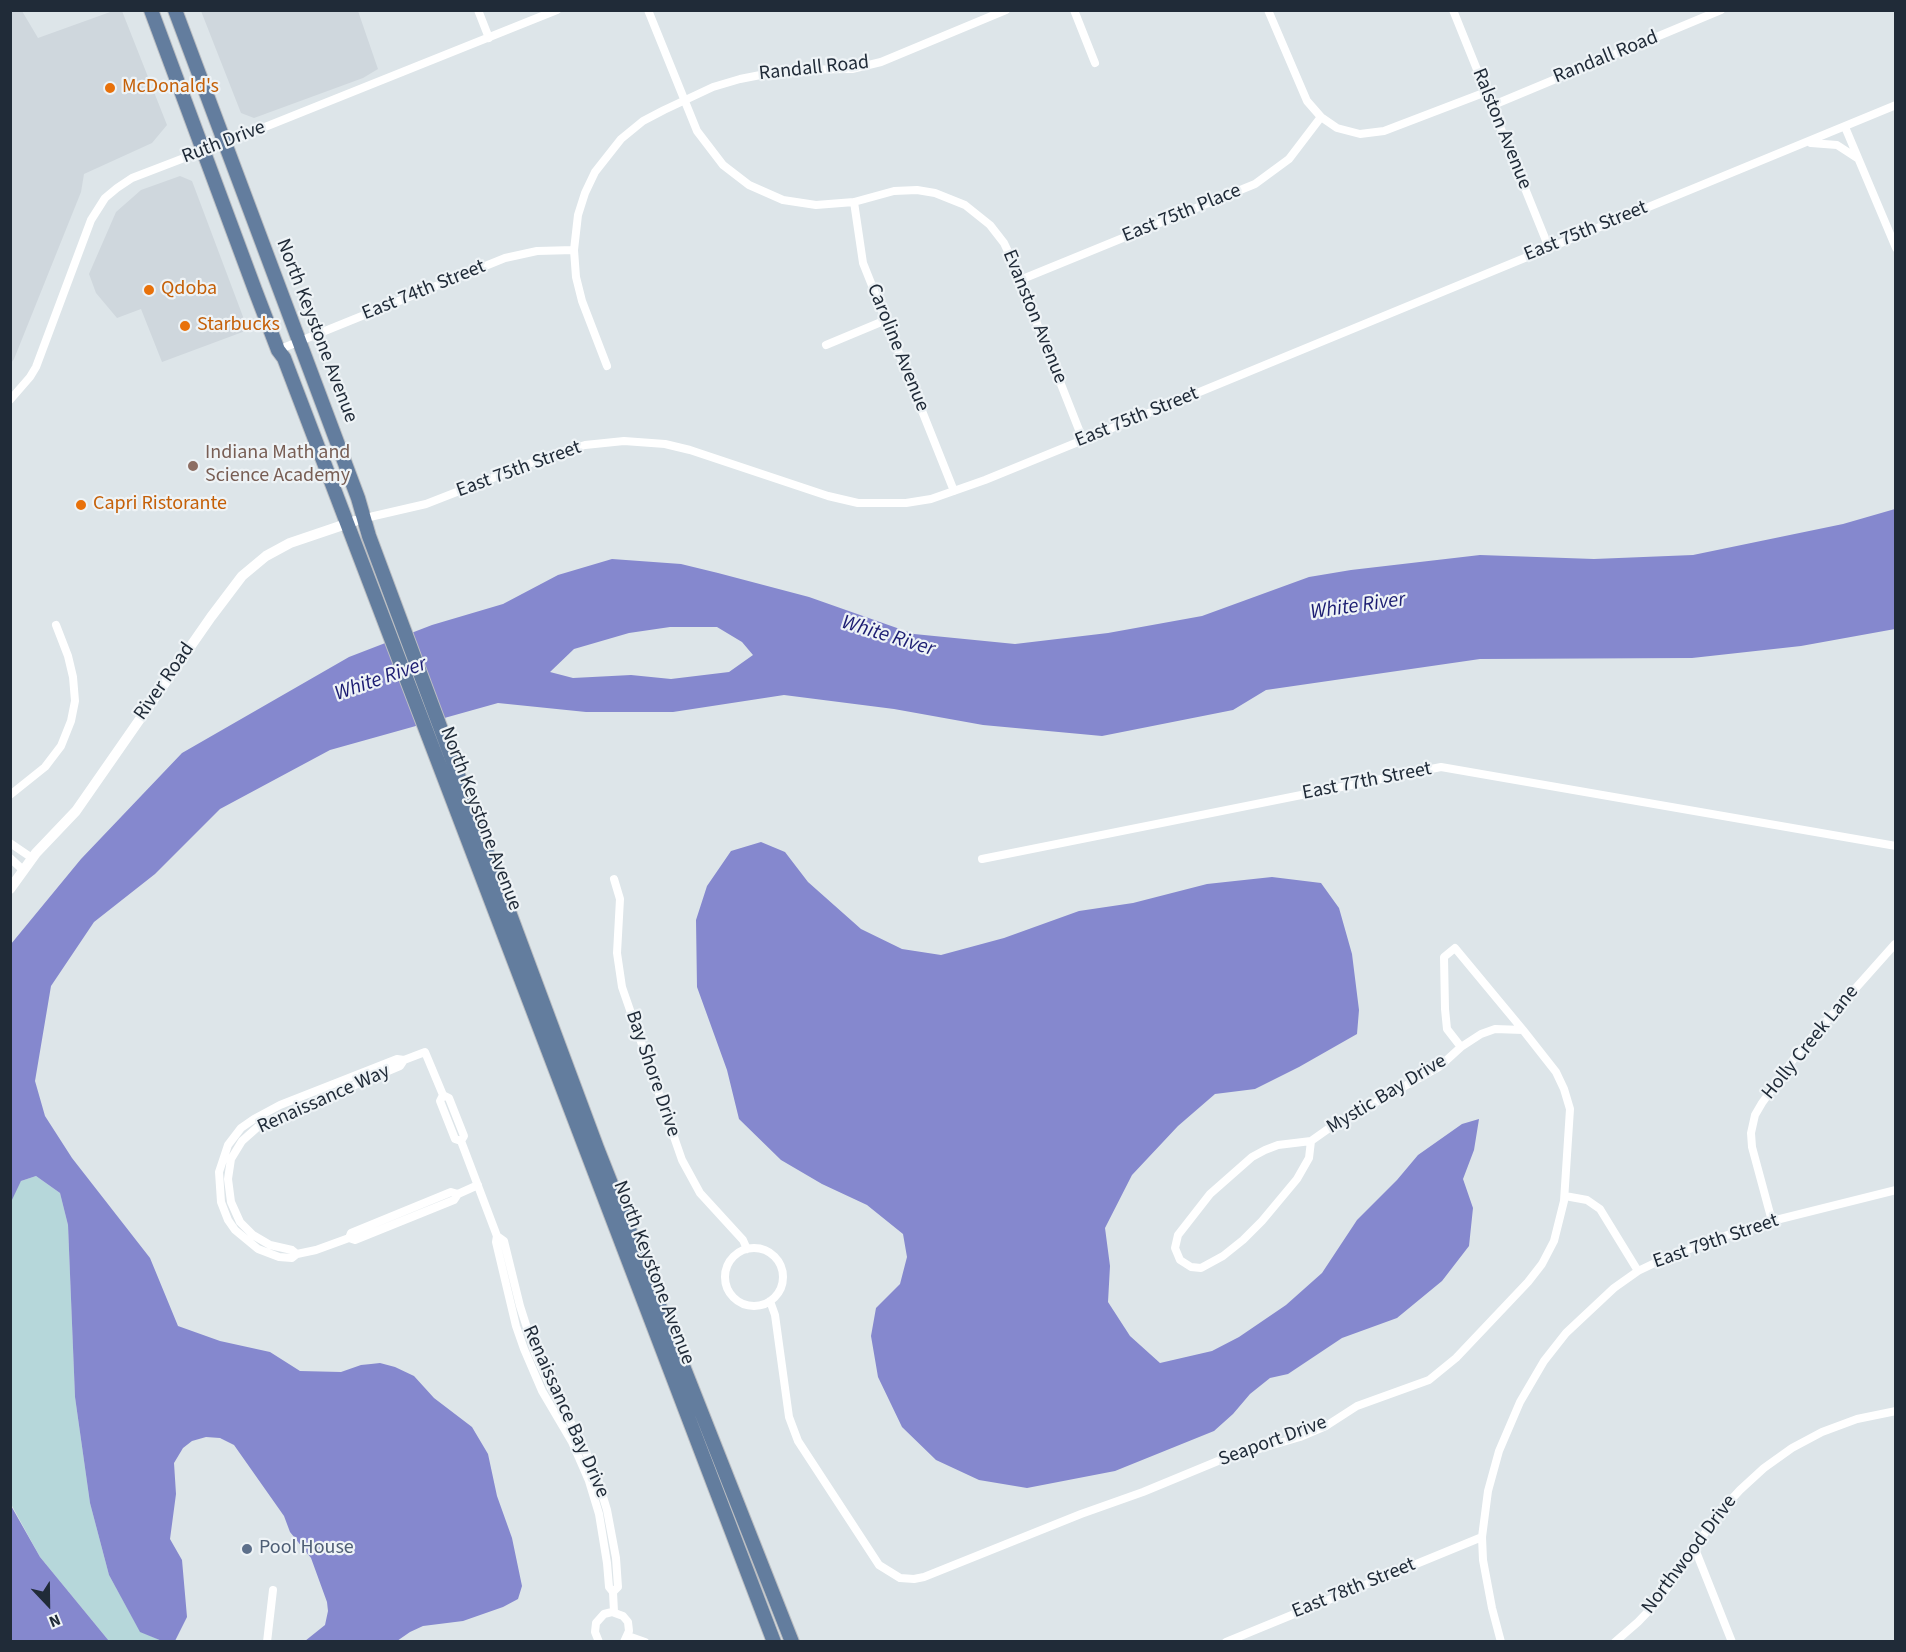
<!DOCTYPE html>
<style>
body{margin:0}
#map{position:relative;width:1906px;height:1652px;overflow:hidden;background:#dde5e9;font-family:"Source Sans 3",sans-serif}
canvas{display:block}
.frame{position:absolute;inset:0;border:12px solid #202b38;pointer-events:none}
.north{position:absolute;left:18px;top:1574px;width:60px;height:60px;-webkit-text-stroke:4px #eef3f6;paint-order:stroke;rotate:158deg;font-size:16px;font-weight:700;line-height:24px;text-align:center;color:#202b38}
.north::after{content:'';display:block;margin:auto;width:21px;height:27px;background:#202b38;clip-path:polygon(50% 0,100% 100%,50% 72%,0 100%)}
</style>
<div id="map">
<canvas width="1906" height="1652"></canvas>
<div class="frame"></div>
<div class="north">N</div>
</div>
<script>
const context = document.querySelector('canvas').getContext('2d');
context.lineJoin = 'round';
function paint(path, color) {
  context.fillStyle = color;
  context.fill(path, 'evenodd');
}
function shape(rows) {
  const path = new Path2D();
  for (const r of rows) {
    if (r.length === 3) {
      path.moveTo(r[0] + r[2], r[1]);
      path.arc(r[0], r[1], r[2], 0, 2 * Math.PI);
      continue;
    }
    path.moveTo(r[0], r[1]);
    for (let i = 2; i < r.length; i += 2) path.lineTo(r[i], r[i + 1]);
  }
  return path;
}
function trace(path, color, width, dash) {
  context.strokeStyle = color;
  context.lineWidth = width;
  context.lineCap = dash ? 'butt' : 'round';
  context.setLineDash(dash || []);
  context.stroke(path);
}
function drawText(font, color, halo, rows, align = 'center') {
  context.font = font + ' "Source Sans 3",sans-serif';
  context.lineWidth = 4.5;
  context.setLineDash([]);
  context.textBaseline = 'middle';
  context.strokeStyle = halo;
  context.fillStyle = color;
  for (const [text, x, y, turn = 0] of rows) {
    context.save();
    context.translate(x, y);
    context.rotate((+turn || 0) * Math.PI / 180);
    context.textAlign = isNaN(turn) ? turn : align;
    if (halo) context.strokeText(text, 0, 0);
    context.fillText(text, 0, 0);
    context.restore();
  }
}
const built = shape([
 [11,10,22,11,38,38,113,11,122,11,167,125,152,143,84,174,81,192,14,359,11,363],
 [201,11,358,11,378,69,363,78,254,118,241,113],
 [180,176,192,181,248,330,162,362,141,309,117,318,96,293,89,274,116,212,141,190]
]);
const green = shape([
 [36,1176,60,1193,68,1225,75,1397,90,1503,109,1575,140,1631,162,1641,109,1641,40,1557,11,1504,10,1202,21,1181]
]);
const water = shape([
 [1895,509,1895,629,1801,646,1692,658,1480,659,1266,690,1233,710,1102,736,983,725,894,709,784,695,673,712,586,712,498,703,330,750,220,809,155,874,94,922,51,986,35,1081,45,1116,72,1158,150,1258,178,1326,220,1341,270,1352,300,1371,341,1372,361,1365,371,1364,380,1363,395,1367,414,1376,434,1398,472,1427,488,1454,497,1496,512,1538,522,1586,518,1599,503,1607,463,1621,423,1626,410,1632,397,1641,305,1641,325,1625,328,1611,327,1602,311,1558,290,1532,284,1516,234,1445,220,1438,206,1437,192,1441,183,1448,174,1463,176,1494,170,1539,182,1560,187,1617,175,1641,162,1641,140,1632,109,1575,90,1503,75,1397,68,1225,60,1193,36,1176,21,1181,11,1202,11,944,81,859,182,753,349,657,432,625,503,604,558,575,612,559,681,564,718,573,809,597,914,634,1015,644,1108,633,1202,616,1309,577,1351,570,1480,555,1594,559,1693,555,1843,524],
 [670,627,717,627,742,642,753,655,729,672,671,679,631,675,573,678,550,672,574,649,629,633],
 [761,842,785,852,808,882,861,929,902,949,941,955,1004,938,1079,911,1133,903,1207,884,1272,877,1321,883,1339,908,1352,954,1359,1010,1357,1034,1299,1067,1255,1089,1215,1094,1178,1126,1132,1175,1105,1228,1110,1266,1108,1302,1130,1336,1160,1363,1212,1351,1239,1337,1286,1305,1322,1273,1357,1220,1397,1180,1418,1155,1462,1124,1479,1119,1474,1150,1463,1179,1473,1208,1469,1246,1442,1281,1397,1318,1342,1338,1288,1374,1270,1378,1250,1394,1233,1414,1214,1431,1115,1471,1027,1488,979,1480,936,1460,902,1427,878,1377,871,1336,876,1308,900,1284,907,1257,903,1234,867,1205,822,1184,781,1160,739,1119,727,1070,697,987,696,920,707,886,731,851],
 [10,1504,40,1557,109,1641,11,1641]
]);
const minor = shape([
 [478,10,489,38],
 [648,10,697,131,723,165,749,185,783,200,816,205,854,202,894,191,917,190,935,193,965,205,990,225,1004,243,1012,260,1083,440],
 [1074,10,1095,63],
 [1268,10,1307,101,1321,117,1337,128,1360,134,1384,131,1486,92],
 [1453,10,1549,248],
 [1491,106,1721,10],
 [1845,127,1896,248],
 [1811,143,1837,145,1857,158],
 [854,202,863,263,954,491],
 [1020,280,1255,184,1289,159,1321,117],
 [826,345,886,320],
 [278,350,505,258,537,251,574,250],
 [607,366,582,301,576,277,574,250,578,215,585,193,595,172,621,139,643,121,664,110,713,87,740,79,786,70,852,69,881,62,1006,10],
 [10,400,30,377,36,367,91,220,105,198,117,188,132,178,270,125,557,10],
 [361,519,426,504,554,454,585,445,624,441,665,444,690,450,828,496,858,503,906,503,931,499,985,480,1083,440,1896,105],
 [10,795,45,767,61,746,71,721,75,701,73,677,68,656,56,625],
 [10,843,32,858],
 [10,858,23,870],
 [982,859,1441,767,1896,846],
 [614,879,620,899,617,953,622,987,682,1160,700,1193,743,1240,747,1249],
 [1461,1047,1447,1029,1445,1009,1444,957,1455,948,1523,1030],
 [404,1060,397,1059,280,1105,254,1119,241,1128,228,1145,219,1172,221,1202,228,1220,235,1230,258,1249,279,1257,292,1258,297,1254,316,1250,349,1238,355,1240,454,1200,458,1194,478,1185],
 [443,1095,440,1101,455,1139,461,1141,497,1236,504,1241,520,1306,535,1353,551,1388,579,1437,597,1477,607,1510,616,1558,618,1587,613,1592,614,1612],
 [1311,1141,1309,1158,1297,1179,1262,1221,1243,1240,1223,1256,1201,1268,1191,1267,1180,1260,1175,1248,1178,1235,1210,1194,1252,1157,1265,1150,1278,1145,1311,1141],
 [1565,1196,1587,1200,1600,1209,1638,1271],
 [1772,1221,1752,1147,1751,1133,1755,1115,1762,1103,1798,1053,1895,944],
 [497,1236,496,1242,516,1326,524,1349,542,1391,572,1442,589,1481,599,1514,607,1563,609,1587,613,1592],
 [349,1238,351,1233,451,1192,458,1194],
 [754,1277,29],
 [297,1254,292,1250,270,1245,253,1235,240,1222,231,1202,228,1179,231,1159,242,1141,260,1125,400,1066,404,1060,425,1052,443,1095,449,1098,464,1136,461,1141],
 [770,1301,775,1315,789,1417,798,1441,879,1565,900,1578,914,1579,924,1577,1081,1514,1143,1492,1218,1461,1300,1437,1326,1426,1357,1406,1429,1380,1456,1358,1528,1282,1542,1264,1554,1241,1564,1201,1570,1109,1564,1089,1556,1072,1523,1030,1495,1029,1481,1034,1461,1047,1439,1067,1328,1129,1311,1141],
 [1695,1549,1732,1642],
 [628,1636,645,1642],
 [267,1642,273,1590],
 [599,1642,595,1632,596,1623,604,1614,612,1612,623,1616,628,1622,629,1631,624,1642],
 [1226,1642,1482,1537],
 [1501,1642,1492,1608,1483,1560,1482,1537,1488,1491,1499,1451,1520,1402,1544,1361,1566,1333,1614,1288,1638,1271,1661,1260,1718,1238,1772,1221,1896,1190],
 [1615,1642,1638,1622,1660,1599,1718,1514,1740,1490,1764,1468,1792,1448,1822,1432,1857,1419,1896,1411]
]);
const tertiary = shape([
 [10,889,36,853,76,811,211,617,242,576,266,556,290,543,355,521]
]);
const primary = shape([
 [151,10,255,290,278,350,284,358,774,1642],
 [175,10,358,498,369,536,597,1148,792,1642]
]);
const markers = [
 [110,88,6,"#e8710a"],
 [149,290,6,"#e8710a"],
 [185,326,6,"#e8710a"],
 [193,466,6,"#8d6e63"],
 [81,505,6,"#e8710a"],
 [247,1549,6,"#5c6f8a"]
];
const streetNames = [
 ["Randall Road",1606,58,-22],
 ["Randall Road",814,69,-6],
 ["Ralston Avenue",1501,129,68],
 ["Ruth Drive",224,143,-21],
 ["East 75th Place",1182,214,-22],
 ["East 75th Street",1586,232,-22],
 ["East 74th Street",424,291,-22],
 ["Evanston Avenue",1034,317,68],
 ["North Keystone Avenue",316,331,69],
 ["Caroline Avenue",897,348,68],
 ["East 75th Street",1137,418,-22],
 ["East 75th Street",519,470,-20],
 ["River Road",165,682,-55],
 ["East 77th Street",1367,782,-11],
 ["North Keystone Avenue",480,819,69],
 ["Holly Creek Lane",1811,1043,-51],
 ["Bay Shore Drive",652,1074,71],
 ["Mystic Bay Drive",1387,1095,-31],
 ["Renaissance Way",324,1100,-24],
 ["East 79th Street",1716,1242,-19],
 ["North Keystone Avenue",653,1273,69],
 ["Renaissance Bay Drive",565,1412,66],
 ["Seaport Drive",1273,1442,-20],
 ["Northwood Drive",1690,1555,-53],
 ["East 78th Street",1354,1589,-22]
];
const foodNames = [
 ["McDonald's",122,88],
 ["Qdoba",161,290],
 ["Starbucks",197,326],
 ["Capri Ristorante",93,505]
];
const educationNames = [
 ["Indiana Math and",205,454],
 ["Science Academy",205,477]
];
const serviceNames = [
 ["Pool House",259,1549]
];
const waterNames = [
 ["White River",1358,607,-8],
 ["White River",888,637,17],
 ["White River",381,680,-19]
];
paint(built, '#cfd7dd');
paint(green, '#b6d7da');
paint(water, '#8588ce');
trace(primary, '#bcbfc3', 16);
trace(minor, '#fff', 8);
trace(tertiary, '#fff', 10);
trace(primary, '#637d9e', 14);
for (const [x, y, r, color] of markers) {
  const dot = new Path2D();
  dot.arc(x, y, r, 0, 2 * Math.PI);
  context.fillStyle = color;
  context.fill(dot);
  trace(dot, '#eef3f6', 2);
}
drawText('20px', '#202b38', '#eef3f6', streetNames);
drawText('20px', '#c56008', '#eef3f6', foodNames, 'left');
drawText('20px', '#785e54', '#eef3f6', educationNames, 'left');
drawText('20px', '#4e5e75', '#eef3f6', serviceNames, 'left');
drawText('italic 21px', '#1c1d72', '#eef3f6', waterNames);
</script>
